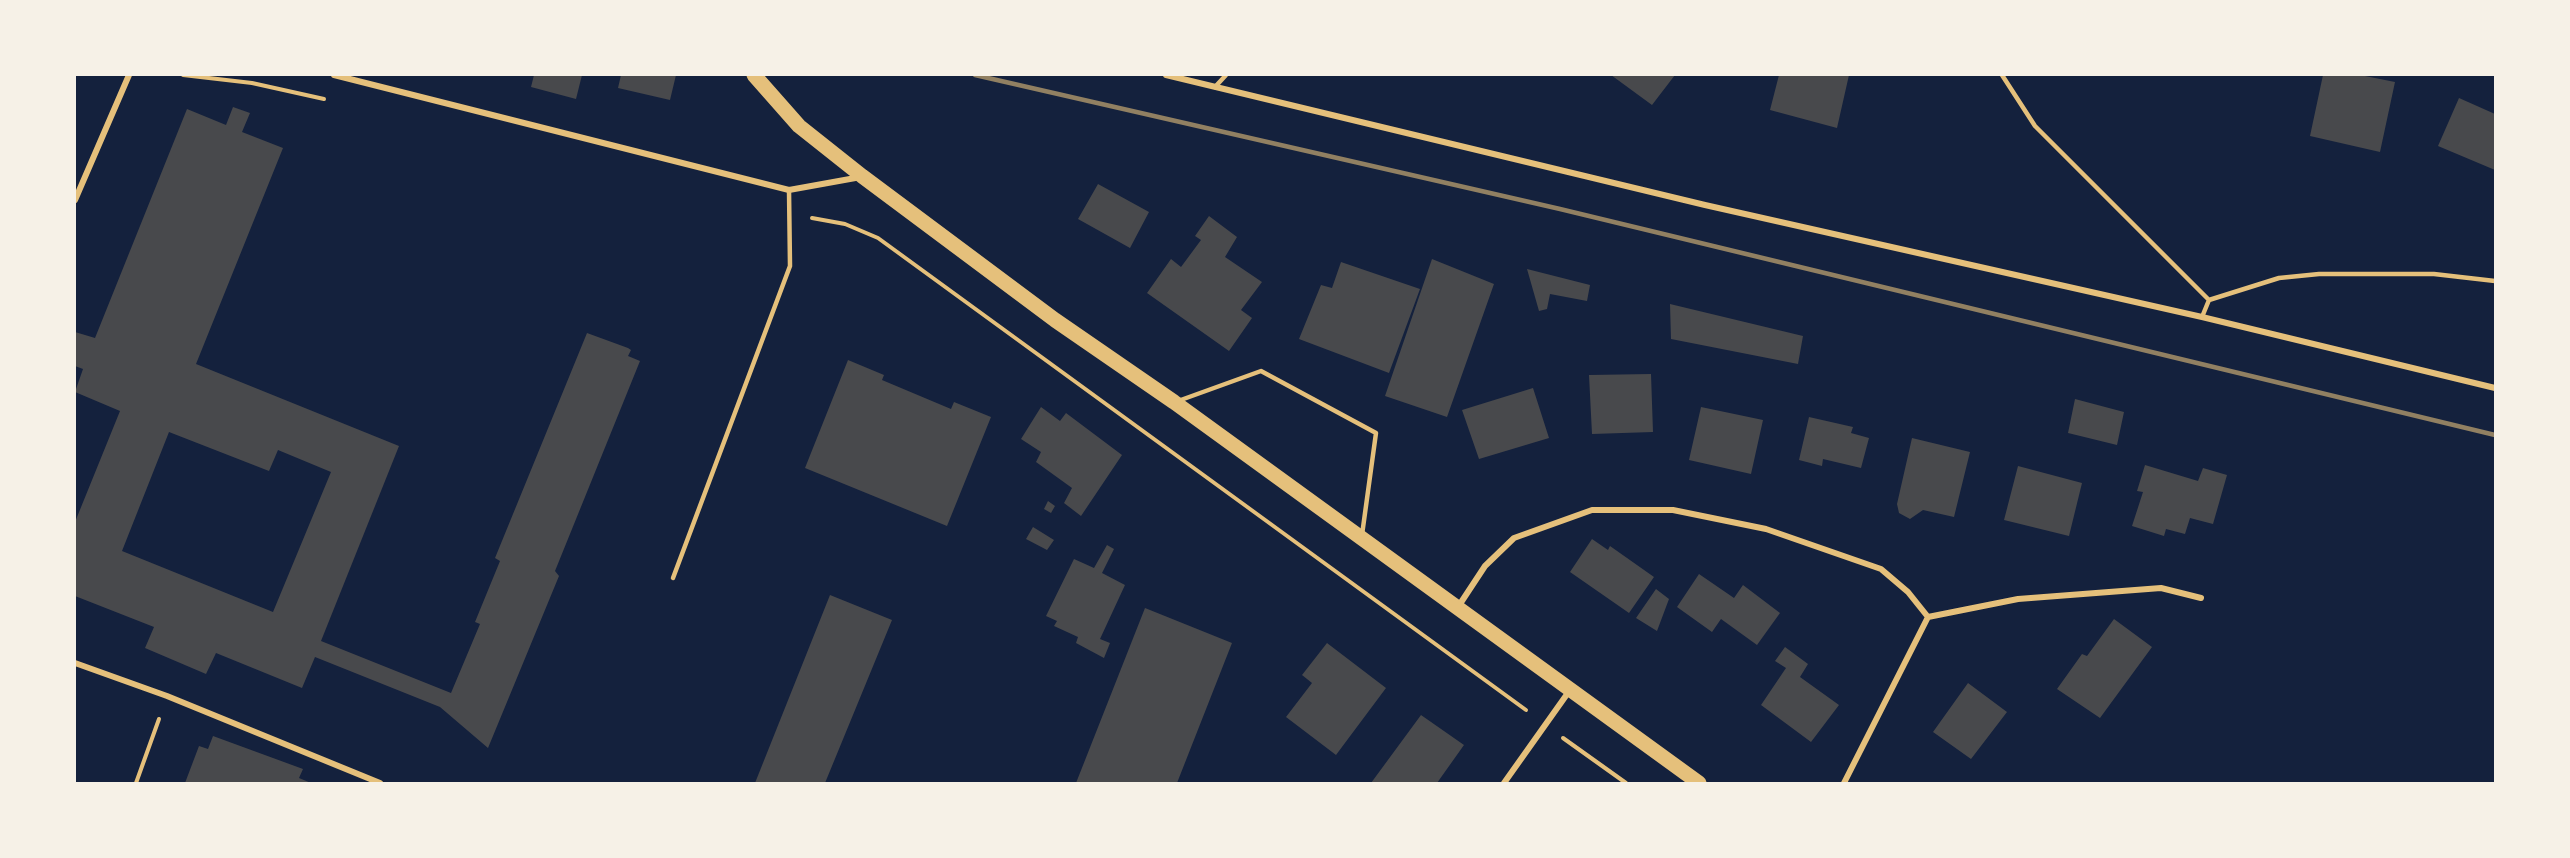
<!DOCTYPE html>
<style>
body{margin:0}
#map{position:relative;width:2570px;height:858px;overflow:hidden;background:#14213d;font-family:Rubik,sans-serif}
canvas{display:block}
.frame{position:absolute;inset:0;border:76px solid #f6f1e7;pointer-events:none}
</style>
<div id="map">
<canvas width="2570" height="858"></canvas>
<div class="frame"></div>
</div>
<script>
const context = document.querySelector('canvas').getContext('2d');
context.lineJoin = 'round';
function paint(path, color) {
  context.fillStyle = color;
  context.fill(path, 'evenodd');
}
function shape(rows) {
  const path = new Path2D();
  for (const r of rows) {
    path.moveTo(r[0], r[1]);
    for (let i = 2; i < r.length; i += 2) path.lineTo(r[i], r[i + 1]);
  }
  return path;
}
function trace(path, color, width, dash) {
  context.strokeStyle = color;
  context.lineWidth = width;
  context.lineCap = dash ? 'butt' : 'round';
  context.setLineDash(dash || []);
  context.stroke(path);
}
const building = shape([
 [534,75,582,75,576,99,531,87],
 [621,75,676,75,670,100,618,88],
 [1611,75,1675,75,1652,105],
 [1779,75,1849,75,1837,128,1770,110],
 [2323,75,2360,75,2395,82,2380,152,2310,136],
 [2459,98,2495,114,2495,170,2438,146],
 [233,107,250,113,242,132,283,148,196,364,399,446,321,641,451,693,480,624,475,622,500,561,495,558,587,333,628,348,631,350,628,356,640,361,555,571,559,576,488,748,440,707,315,657,302,688,216,653,206,674,145,648,154,627,75,596,75,522,120,411,75,392,83,369,75,366,75,332,95,338,187,109,226,125],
 [169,432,269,471,278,450,331,472,273,612,122,551],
 [1098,184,1149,212,1130,248,1078,219],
 [1209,216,1237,237,1225,257,1262,282,1241,310,1252,318,1229,351,1147,293,1171,259,1181,267,1201,240,1195,236],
 [1432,259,1494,284,1447,417,1385,396],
 [1341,262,1420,289,1389,373,1299,339,1321,285,1332,288],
 [1527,269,1590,285,1587,301,1550,294,1547,309,1539,311],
 [1670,304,1803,336,1798,364,1671,339],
 [848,360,884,375,882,380,951,409,954,402,991,417,947,526,805,468],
 [1651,374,1653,432,1592,434,1589,375],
 [1533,388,1549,438,1479,459,1462,410],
 [2075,399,2124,412,2117,445,2068,433],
 [1041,407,1060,421,1066,413,1122,455,1081,516,1064,503,1072,488,1036,462,1041,452,1021,439],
 [1701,407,1763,420,1751,474,1689,460],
 [1809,417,1853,427,1851,433,1869,438,1861,468,1823,459,1822,466,1799,460],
 [1912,438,1970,452,1954,517,1923,510,1910,519,1899,513,1897,504],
 [2145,465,2198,481,2203,468,2227,475,2213,524,2190,518,2185,534,2166,529,2164,536,2132,526,2143,492,2137,491],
 [2018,466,2082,483,2069,536,2004,520],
 [1048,501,1055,506,1051,513,1044,509],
 [1033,527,1054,540,1047,550,1026,539],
 [1592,539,1608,550,1610,546,1654,577,1629,613,1570,572],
 [1107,545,1114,549,1102,573,1125,585,1100,639,1110,643,1104,658,1076,643,1078,637,1054,626,1057,621,1046,616,1074,559,1094,568],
 [1699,574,1734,598,1743,585,1780,613,1757,645,1721,619,1712,632,1677,607],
 [1656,589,1669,599,1657,631,1636,618],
 [830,595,892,620,825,783,755,783],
 [1145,608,1232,643,1177,783,1076,783],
 [2114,619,2152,647,2100,718,2057,689,2082,654,2087,656],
 [1327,643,1386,688,1336,755,1286,717,1312,683,1302,675],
 [1785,647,1808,664,1800,677,1839,705,1811,742,1761,705,1786,668,1775,661],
 [1968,683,2007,712,1971,759,1933,732],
 [1421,715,1464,745,1437,783,1371,783],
 [213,736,303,769,299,778,311,783,185,783,199,746,208,749]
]);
const path = shape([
 [183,75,252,83,324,99],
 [812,218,845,224,878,238,1526,710],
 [1563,738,1626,783],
 [136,783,159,719]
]);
const service = shape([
 [2002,75,2035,126,2209,300,2202,317],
 [1215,87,1226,75],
 [2209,300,2279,278,2319,274,2434,274,2495,281],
 [1178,401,1261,371,1376,433,1362,535],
 [673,578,790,266,789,190]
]);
const minor = shape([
 [334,75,789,190,861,177],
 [1166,75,1705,205,2202,317,2495,388],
 [75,200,129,75],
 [1458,607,1485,566,1514,538,1592,510,1673,510,1766,529,1881,569,1908,592,1928,617,1844,783],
 [1928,617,2018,599,2161,588,2201,598],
 [75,663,167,696,380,783],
 [1504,783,1570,690]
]);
const primary = shape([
 [754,75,799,126,862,176,1055,320,1174,402,1699,783]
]);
const rail = shape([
 [975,75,1560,209,2495,435]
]);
paint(building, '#48494c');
trace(path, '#e5c07b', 4);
trace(service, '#e5c07b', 4.5);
trace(minor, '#e5c07b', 6);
trace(primary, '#e5c07b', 15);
trace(rail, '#918062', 4.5);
</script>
